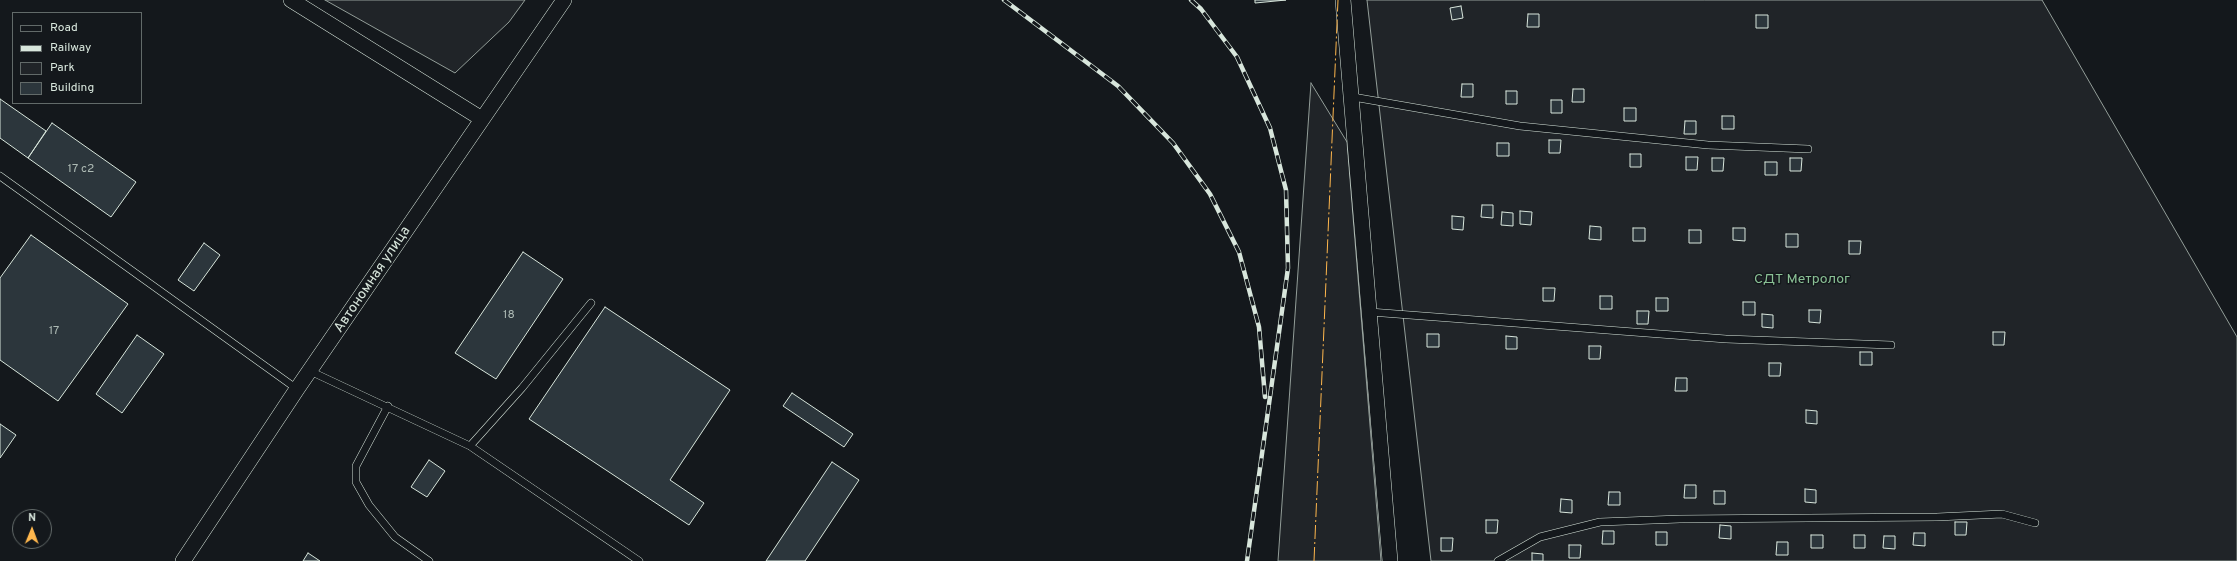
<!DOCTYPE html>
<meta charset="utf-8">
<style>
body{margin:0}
#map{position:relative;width:2237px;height:561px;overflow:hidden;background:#14181c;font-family:Overpass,sans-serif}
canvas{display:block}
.legend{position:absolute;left:12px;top:12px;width:130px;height:92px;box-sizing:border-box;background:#14181c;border:1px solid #626a69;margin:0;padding:5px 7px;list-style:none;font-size:12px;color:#d8e6dc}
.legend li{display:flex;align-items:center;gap:8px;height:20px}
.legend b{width:20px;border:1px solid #626a69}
.north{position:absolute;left:12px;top:509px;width:40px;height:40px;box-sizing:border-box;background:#14181c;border:1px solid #626a69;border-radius:50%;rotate:1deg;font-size:11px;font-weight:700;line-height:16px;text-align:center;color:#d8e6dc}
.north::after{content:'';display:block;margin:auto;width:14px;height:18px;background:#ffb74d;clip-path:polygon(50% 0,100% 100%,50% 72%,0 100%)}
</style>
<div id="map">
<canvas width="2237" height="561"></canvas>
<ul class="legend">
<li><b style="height:5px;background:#14181c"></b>Road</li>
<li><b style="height:5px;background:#d8e6dc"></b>Railway</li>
<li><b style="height:11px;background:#202428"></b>Park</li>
<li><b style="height:11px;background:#2c363c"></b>Building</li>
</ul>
<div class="north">N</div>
</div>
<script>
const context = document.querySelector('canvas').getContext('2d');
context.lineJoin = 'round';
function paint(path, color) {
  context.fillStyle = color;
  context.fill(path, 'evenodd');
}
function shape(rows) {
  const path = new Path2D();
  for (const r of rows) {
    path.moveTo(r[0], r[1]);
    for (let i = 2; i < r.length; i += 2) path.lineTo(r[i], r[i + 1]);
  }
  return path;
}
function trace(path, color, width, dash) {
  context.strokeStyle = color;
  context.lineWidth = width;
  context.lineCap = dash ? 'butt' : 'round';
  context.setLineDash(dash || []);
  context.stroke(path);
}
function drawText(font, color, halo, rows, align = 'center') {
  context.font = font + ' Overpass,sans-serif';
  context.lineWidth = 3;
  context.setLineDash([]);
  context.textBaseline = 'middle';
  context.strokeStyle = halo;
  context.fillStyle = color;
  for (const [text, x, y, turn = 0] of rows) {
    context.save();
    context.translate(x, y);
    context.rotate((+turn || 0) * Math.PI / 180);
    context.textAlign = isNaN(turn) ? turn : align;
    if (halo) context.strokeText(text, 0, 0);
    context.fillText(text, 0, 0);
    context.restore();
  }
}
const green = shape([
 [325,0,525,0,509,22,455,73,325,0],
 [1367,0,2042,0,2237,337,2237,561,1431,561,1367,0],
 [1311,83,1347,142,1381,561,1278,561,1311,83]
]);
const building = shape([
 [1255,0,1286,0,1255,3,1255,0],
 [1461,6,1463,18,1452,20,1450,8,1461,6],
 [1528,14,1539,14,1539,27,1527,27,1528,14],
 [1756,15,1768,15,1768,28,1756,28,1756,15],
 [1462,84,1473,84,1473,97,1461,97,1462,84],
 [1573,89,1584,89,1584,102,1572,102,1573,89],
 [1506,91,1517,91,1517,104,1506,104,1506,91],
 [0,99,46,131,28,158,0,138,0,99],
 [1551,100,1562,100,1562,113,1551,113,1551,100],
 [1624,108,1636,108,1636,121,1624,121,1624,108],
 [1722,116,1734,116,1734,129,1722,129,1722,116],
 [1685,121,1696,121,1696,134,1684,134,1685,121],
 [52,123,136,182,111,217,28,158,52,123],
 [1549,140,1561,140,1560,153,1549,153,1549,140],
 [1497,143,1509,143,1509,156,1497,156,1497,143],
 [1630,154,1641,154,1641,167,1630,167,1630,154],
 [1686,157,1698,157,1697,170,1686,170,1686,157],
 [1712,158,1724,158,1723,171,1712,171,1712,158],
 [1790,158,1802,158,1801,171,1790,171,1790,158],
 [1765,162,1777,162,1777,175,1765,175,1765,162],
 [1482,205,1493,205,1493,218,1481,217,1482,205],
 [1520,211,1532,212,1531,225,1520,224,1520,211],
 [1502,212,1513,213,1513,226,1501,225,1502,212],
 [1452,216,1464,217,1463,230,1452,229,1452,216],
 [1590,226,1601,227,1601,240,1589,239,1590,226],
 [1633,228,1645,228,1645,241,1633,241,1633,228],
 [1733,228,1745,228,1745,241,1733,240,1733,228],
 [1689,230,1701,230,1701,243,1689,243,1689,230],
 [1786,234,1798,234,1798,247,1786,247,1786,234],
 [31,235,128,304,58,401,0,360,0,278,31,235],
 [1849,241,1861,241,1860,254,1849,254,1849,241],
 [204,243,220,255,194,291,178,280,204,243],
 [523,252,563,279,496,379,455,353,523,252],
 [1543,288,1555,288,1554,301,1543,301,1543,288],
 [1600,296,1612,296,1612,309,1600,309,1600,296],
 [1656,298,1668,298,1668,311,1656,311,1656,298],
 [1743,302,1755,302,1755,315,1743,315,1743,302],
 [605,307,730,390,670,480,704,503,689,525,529,419,605,307],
 [1809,310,1821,310,1820,323,1809,322,1809,310],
 [1637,311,1649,311,1648,324,1637,324,1637,311],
 [1762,314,1773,315,1773,328,1762,327,1762,314],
 [1993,332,2005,332,2004,345,1993,345,1993,332],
 [1427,334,1439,334,1439,347,1427,347,1427,334],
 [137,335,164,354,122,413,96,394,137,335],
 [1506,336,1517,337,1517,349,1506,349,1506,336],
 [1589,346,1601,346,1600,359,1589,359,1589,346],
 [1860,352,1872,352,1872,365,1860,365,1860,352],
 [1769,363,1781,363,1780,376,1769,376,1769,363],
 [1676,378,1687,378,1687,391,1675,391,1676,378],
 [792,393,853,434,844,447,783,406,792,393],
 [1806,410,1817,411,1817,424,1806,423,1806,410],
 [0,424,16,435,0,458,0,424],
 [429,460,445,471,427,497,411,487,429,460],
 [832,462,859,480,805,561,766,561,832,462],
 [1685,485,1696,485,1696,498,1684,498,1685,485],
 [1805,489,1816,490,1816,503,1805,502,1805,489],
 [1714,491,1725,491,1725,504,1714,504,1714,491],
 [1609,492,1620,492,1620,505,1608,505,1609,492],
 [1561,499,1572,500,1572,513,1560,512,1561,499],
 [1486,520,1498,520,1497,533,1486,533,1486,520],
 [1955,522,1967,522,1966,535,1955,535,1955,522],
 [1720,525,1731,526,1731,539,1719,538,1720,525],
 [1603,531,1614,531,1614,544,1602,544,1603,531],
 [1656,532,1667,532,1667,545,1656,545,1656,532],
 [1914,533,1925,533,1925,546,1913,545,1914,533],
 [1811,535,1823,535,1823,548,1811,548,1811,535],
 [1854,535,1865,535,1865,548,1854,548,1854,535],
 [1884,536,1895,536,1895,549,1883,548,1884,536],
 [1441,538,1453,538,1452,551,1441,551,1441,538],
 [1777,542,1788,542,1788,555,1776,555,1777,542],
 [1569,545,1581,545,1580,558,1569,558,1569,545],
 [308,553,320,561,303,561,308,553],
 [1532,553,1543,554,1543,561,1532,561,1532,553]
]);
const lane = shape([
 [1353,97,1520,126,1708,145,1808,149],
 [0,176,297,389],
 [1370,312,1726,339,1891,345],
 [310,371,470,446,639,561],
 [388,406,356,466,356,482,369,505,395,537,429,561],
 [470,446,522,388,591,303],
 [1498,561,1540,537,1600,522,1680,519,1937,517,2002,514,2035,523]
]);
const street = shape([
 [291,0,482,119],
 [1343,0,1390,561],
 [183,561,297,389,564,0]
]);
const rail = shape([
 [1004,0,1118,86,1173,143,1210,194,1239,252,1259,327,1265,397],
 [1191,0,1201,9,1237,57,1270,128,1286,190,1288,268,1247,561]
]);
const power = shape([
 [1314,561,1338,0]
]);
const numberNames = [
 ["17 с2",81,170],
 ["18",509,316],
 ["17",54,332]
];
const streetNames = [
 ["Автономная улица",373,280,-56]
];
const parkNames = [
 ["СДТ Метролог",1802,280]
];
paint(green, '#202428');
trace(green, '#939e99', 1);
paint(building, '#2c363c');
trace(building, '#d8e6dc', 1);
trace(lane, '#d8e6dc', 8);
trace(street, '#d8e6dc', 16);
trace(lane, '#14181c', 7);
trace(street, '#14181c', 15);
trace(rail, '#d8e6dc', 4.5);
trace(rail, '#14181c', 3, [9]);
trace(power, '#ffb74d', 1, [14, 3, 2, 3]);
drawText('12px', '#adbab4', null, numberNames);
drawText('14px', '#d8e6dc', '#14181c', streetNames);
drawText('14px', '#8ac095', '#14181c', parkNames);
</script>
